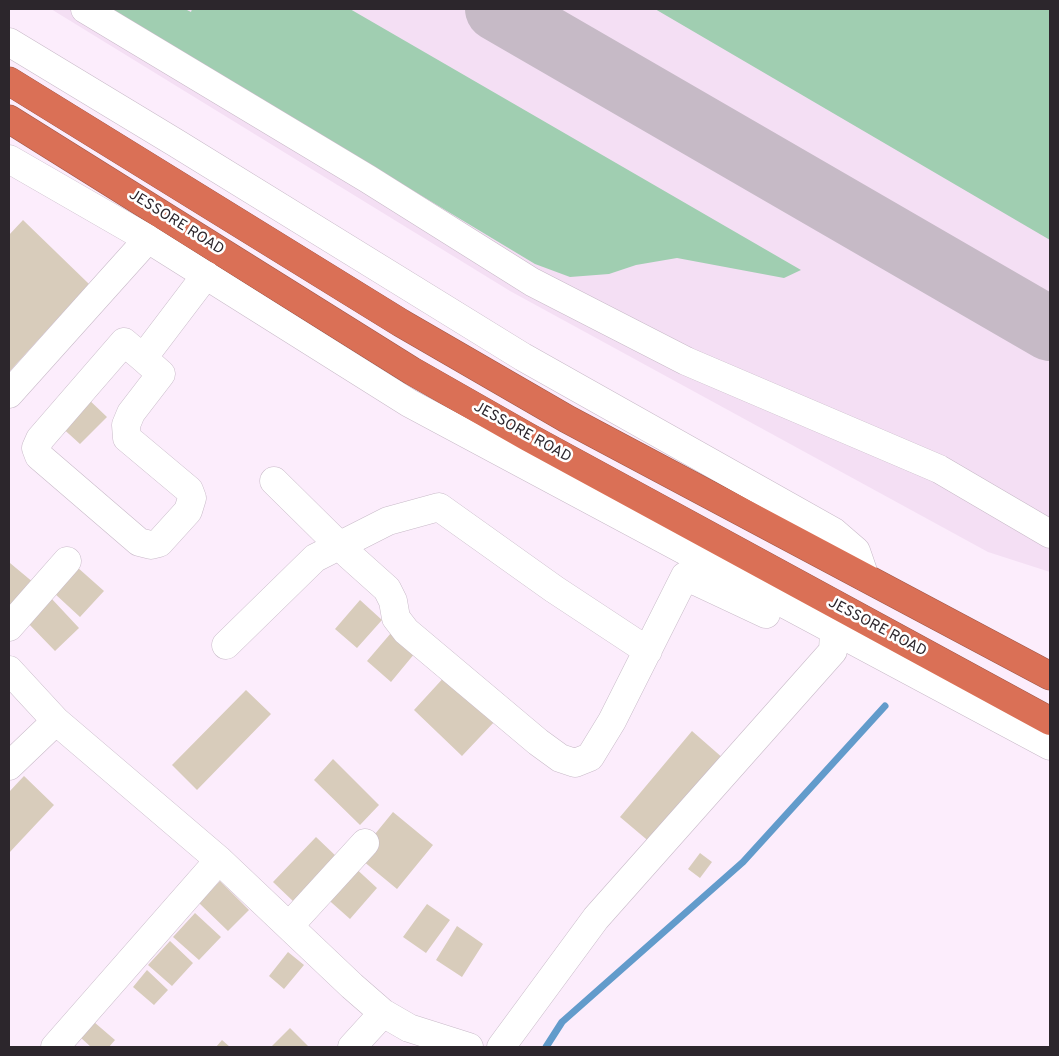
<!DOCTYPE html>
<style>
body{margin:0}
#map{position:relative;width:1059px;height:1056px;overflow:hidden;background:#fcedfc;font-family:Overpass,sans-serif}
canvas{display:block}
.frame{position:absolute;inset:0;border:10px solid #2c262c;pointer-events:none}
</style>
<div id="map">
<canvas width="1059" height="1056"></canvas>
<div class="frame"></div>
</div>
<script>
const context = document.querySelector('canvas').getContext('2d');
context.lineJoin = 'round';
function paint(path, color) {
  context.fillStyle = color;
  context.fill(path, 'evenodd');
}
function shape(rows) {
  const path = new Path2D();
  for (const r of rows) {
    path.moveTo(r[0], r[1]);
    for (let i = 2; i < r.length; i += 2) path.lineTo(r[i], r[i + 1]);
  }
  return path;
}
function trace(path, color, width, dash) {
  context.strokeStyle = color;
  context.lineWidth = width;
  context.lineCap = dash ? 'butt' : 'round';
  context.setLineDash(dash || []);
  context.stroke(path);
}
function drawText(font, color, halo, rows, align = 'center') {
  context.font = font + ' Overpass,sans-serif';
  context.lineWidth = 5;
  context.setLineDash([]);
  context.textBaseline = 'middle';
  context.strokeStyle = halo;
  context.fillStyle = color;
  for (const [text, x, y, turn = 0] of rows) {
    context.save();
    context.translate(x, y);
    context.rotate((+turn || 0) * Math.PI / 180);
    context.textAlign = isNaN(turn) ? turn : align;
    if (halo) context.strokeText(text, 0, 0);
    context.fillText(text, 0, 0);
    context.restore();
  }
}
const built = shape([
 [51,9,1050,9,1050,572,988,552,510,291]
]);
const green = shape([
 [111,9,185,9,191,12,192,9,350,9,801,270,784,278,677,258,636,265,609,274,570,277,535,264],
 [655,9,1050,9,1050,240]
]);
const stream = shape([
 [546,1047,562,1022,743,862,885,706]
]);
const taxiway = shape([
 [497,9,1050,329]
]);
const building = shape([
 [23,220,89,284,9,372,9,235],
 [85,396,107,417,80,444,58,424],
 [10,563,34,583,14,608,9,604,9,565],
 [77,567,104,591,80,617,54,593],
 [51,598,79,628,55,651,26,621],
 [360,600,382,620,357,648,335,629],
 [391,633,415,653,391,682,367,661],
 [447,674,496,720,462,756,414,710],
 [246,690,271,714,197,790,172,765],
 [692,731,724,759,652,844,620,817],
 [333,759,379,805,360,825,314,780],
 [24,776,54,805,9,853,9,792],
 [393,812,433,845,397,889,357,856],
 [316,837,338,858,295,903,273,882],
 [700,853,712,862,700,878,688,869],
 [351,864,377,888,350,919,323,895],
 [220,881,249,910,228,931,199,903],
 [427,904,450,920,426,953,403,937],
 [195,913,221,937,199,960,173,937],
 [457,926,483,944,462,977,436,960],
 [170,941,193,963,172,986,148,965],
 [288,952,304,965,284,989,269,976],
 [147,970,168,990,154,1005,133,987],
 [94,1022,115,1040,109,1047,91,1047,81,1038],
 [290,1028,309,1047,271,1047],
 [222,1040,230,1047,216,1047]
]);
const minor = shape([
 [85,9,368,179,532,282,686,361,939,469,1050,534],
 [9,42,176,143,523,357,834,532,856,551,865,577],
 [9,159,148,239,409,403,1050,746],
 [143,358,124,342,40,439,36,448,39,456,139,542,151,545,159,543,188,511,192,498,189,490,127,438,126,425,131,413,161,374,143,358,206,275],
 [9,394,148,239],
 [274,481,349,555,387,589,393,601,396,618,406,631,538,742,560,758,575,763,590,757,612,721,685,576,766,614],
 [9,627,67,561],
 [226,645,315,558,388,521,439,507,554,589,648,651],
 [9,670,56,721,219,860,352,986,383,1013,409,1028,469,1047],
 [9,766,56,721],
 [290,925,365,843],
 [55,1047,219,860],
 [352,1047,383,1013],
 [501,1047,596,918,833,651,834,631,840,615]
]);
const highway = shape([
 [9,81,401,323,567,419,1050,676],
 [9,119,412,371,528,437,1050,721]
]);
const streetNames = [
 ["JESSORE ROAD",176,223,32],
 ["JESSORE ROAD",522,433,29],
 ["JESSORE ROAD",877,628,28]
];
paint(built, '#f4dff4');
paint(green, '#a0ceb1');
trace(stream, '#629bcb', 7);
trace(taxiway, '#c6bac6', 64);
paint(building, '#d8ccbb');
trace(minor, '#c8bac8', 29);
trace(highway, '#9d5647', 29);
trace(minor, '#fff', 28);
trace(highway, '#da7056', 28);
drawText('15px', '#2c262c', '#fff', streetNames);
</script>
